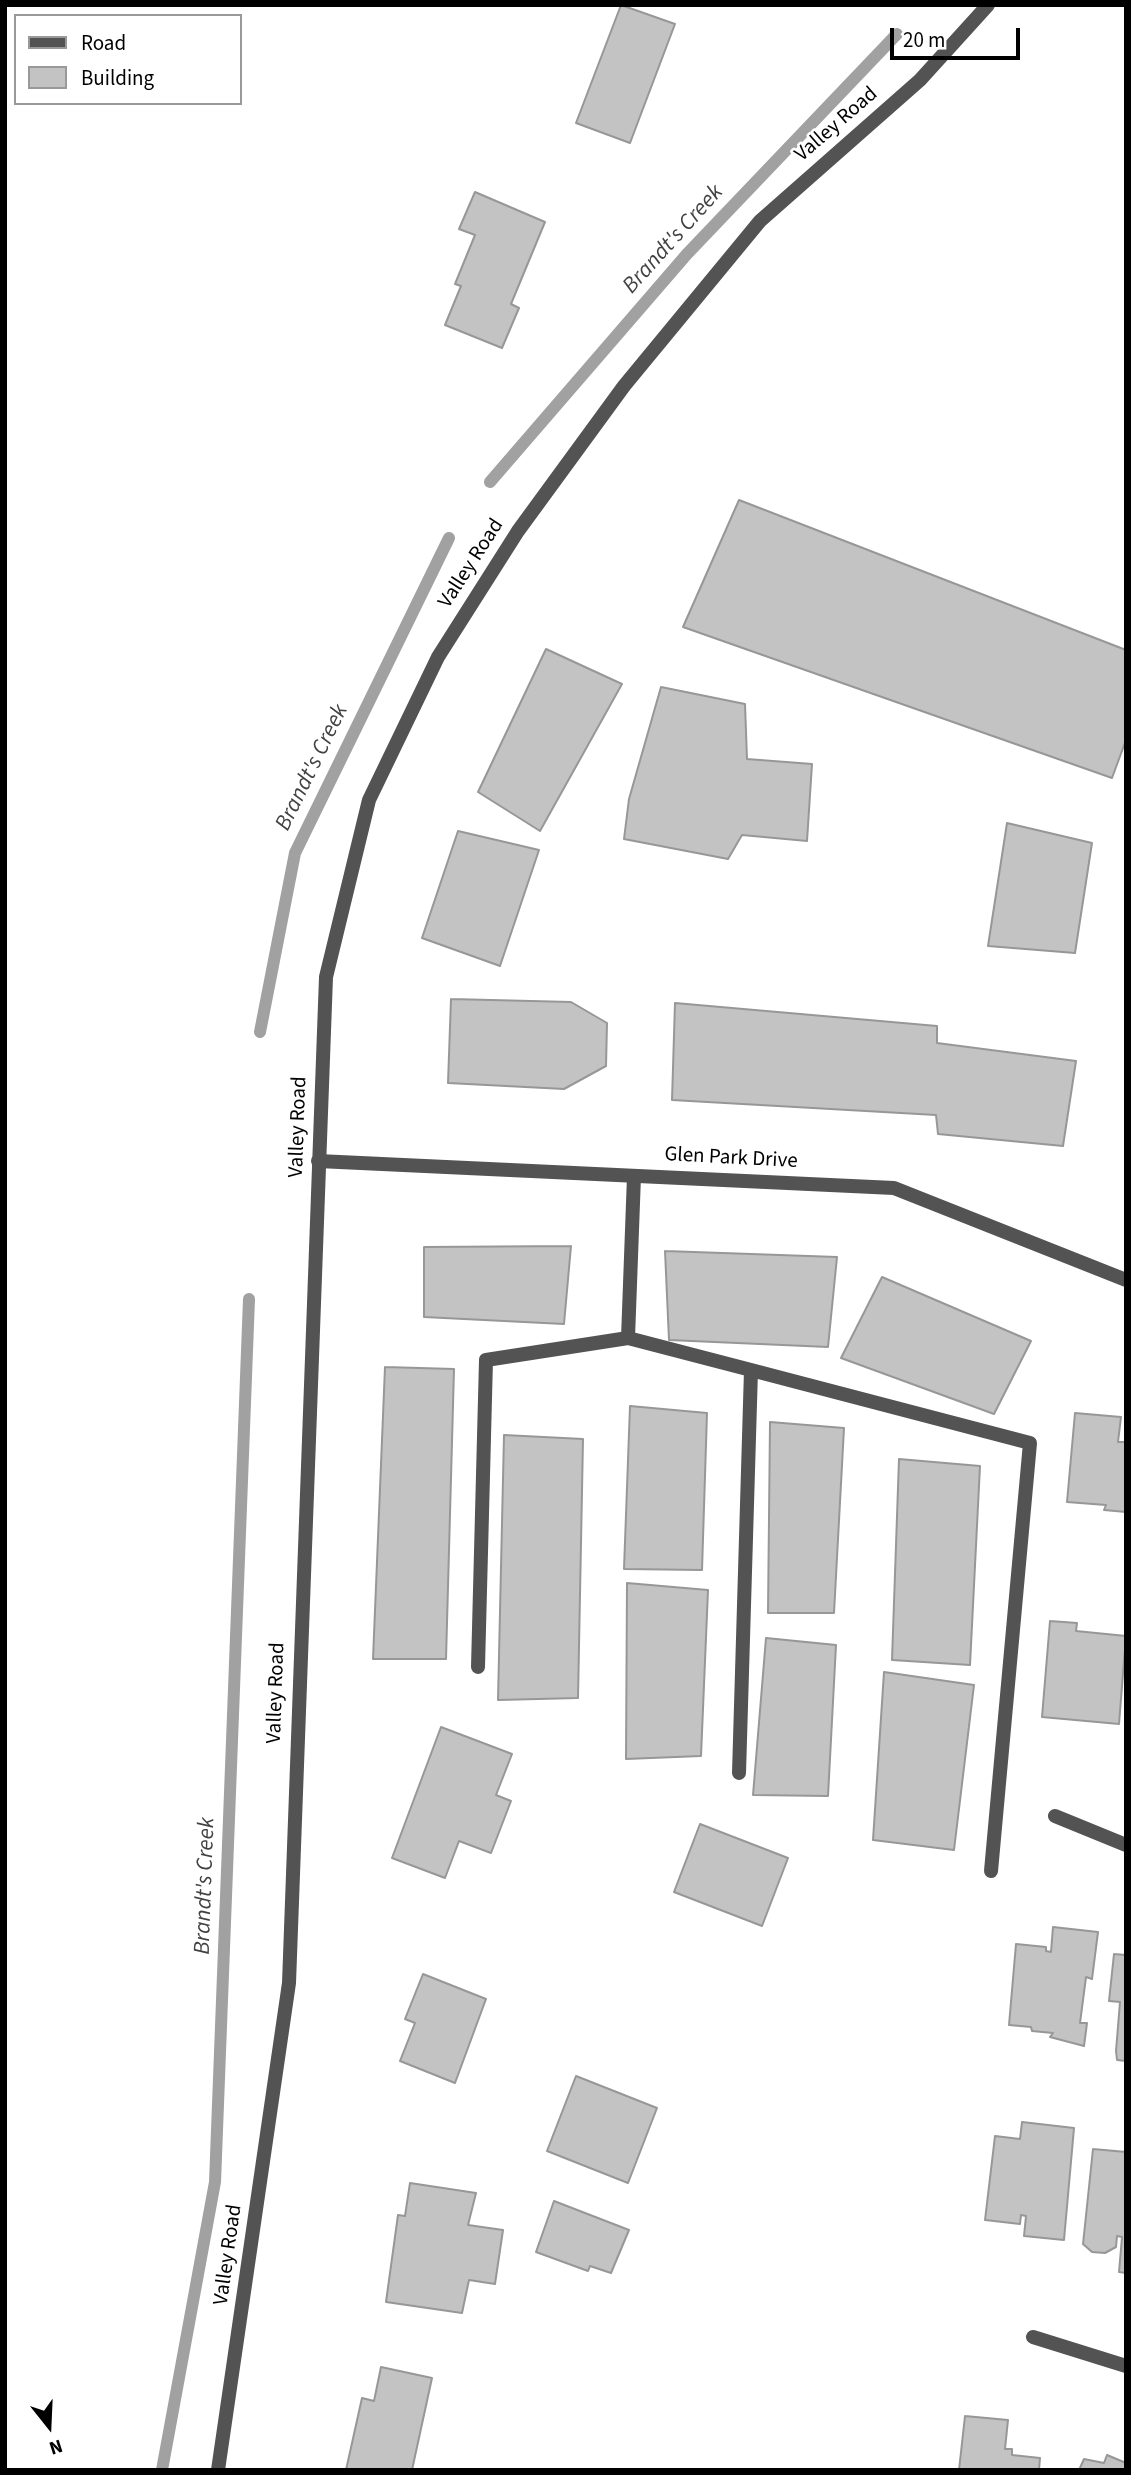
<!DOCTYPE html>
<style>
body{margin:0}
#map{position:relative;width:1131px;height:2475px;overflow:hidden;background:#fff;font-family:"Source Sans 3",sans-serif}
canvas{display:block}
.frame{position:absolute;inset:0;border:7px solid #000;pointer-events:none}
.legend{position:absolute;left:14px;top:14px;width:228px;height:91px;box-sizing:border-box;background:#fff;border:2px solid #999;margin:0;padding:9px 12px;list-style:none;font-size:21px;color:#000}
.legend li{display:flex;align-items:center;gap:14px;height:35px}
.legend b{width:35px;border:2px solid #999}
.north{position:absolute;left:14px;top:2391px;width:70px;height:70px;-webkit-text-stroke:5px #fff;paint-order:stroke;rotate:162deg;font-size:19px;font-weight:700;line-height:28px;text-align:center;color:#000}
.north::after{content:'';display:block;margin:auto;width:24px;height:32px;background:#000;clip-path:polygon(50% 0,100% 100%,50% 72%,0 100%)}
.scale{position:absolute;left:890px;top:28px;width:130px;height:32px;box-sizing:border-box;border:4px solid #000;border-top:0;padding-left:9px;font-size:21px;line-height:24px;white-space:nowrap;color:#000;-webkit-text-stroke:5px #fff;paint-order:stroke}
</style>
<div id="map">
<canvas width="1131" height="2475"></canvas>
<div class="frame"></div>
<ul class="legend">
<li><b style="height:9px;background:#535353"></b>Road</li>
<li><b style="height:19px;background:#c3c3c3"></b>Building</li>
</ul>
<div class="north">N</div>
<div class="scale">20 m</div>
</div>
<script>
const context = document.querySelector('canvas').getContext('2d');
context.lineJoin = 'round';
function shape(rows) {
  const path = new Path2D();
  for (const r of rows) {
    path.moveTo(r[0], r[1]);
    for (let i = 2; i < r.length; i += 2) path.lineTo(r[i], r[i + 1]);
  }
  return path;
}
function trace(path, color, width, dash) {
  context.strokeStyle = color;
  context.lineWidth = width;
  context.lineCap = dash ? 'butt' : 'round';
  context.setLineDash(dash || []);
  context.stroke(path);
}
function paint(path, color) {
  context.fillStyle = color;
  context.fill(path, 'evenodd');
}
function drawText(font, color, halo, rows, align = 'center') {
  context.font = font + ' "Source Sans 3",sans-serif';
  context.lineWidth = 5;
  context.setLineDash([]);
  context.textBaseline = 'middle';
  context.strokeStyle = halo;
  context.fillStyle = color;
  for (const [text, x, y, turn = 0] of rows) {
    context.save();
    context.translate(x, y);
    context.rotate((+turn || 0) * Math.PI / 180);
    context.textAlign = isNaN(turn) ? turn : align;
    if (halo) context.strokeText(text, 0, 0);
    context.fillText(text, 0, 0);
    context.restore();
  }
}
const stream = shape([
 [490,482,687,254,897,34],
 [260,1032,295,853,449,538],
 [162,2470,215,2182,249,1299]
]);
const building = shape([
 [621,5,675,24,630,143,576,123,621,5],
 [475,192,545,222,511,304,519,308,502,348,445,325,461,286,455,284,475,235,459,229,475,192],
 [739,500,1126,650,1126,740,1112,778,683,627,739,500],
 [546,649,622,684,540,831,478,792,546,649],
 [661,687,745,704,747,759,812,764,807,841,742,835,728,859,624,839,629,799,661,687],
 [1007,823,1092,843,1075,953,988,946,1007,823],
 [458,831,539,850,500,966,422,938,458,831],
 [451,999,571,1002,607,1023,606,1066,564,1089,448,1083,451,999],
 [675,1003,937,1026,937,1043,1076,1061,1063,1146,938,1134,936,1115,672,1100,675,1003],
 [571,1246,564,1324,424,1317,424,1247,571,1246],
 [665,1251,837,1257,828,1347,669,1340,665,1251],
 [882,1277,1031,1341,994,1414,841,1358,882,1277],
 [385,1367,454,1369,446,1659,373,1659,385,1367],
 [630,1406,707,1413,702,1570,624,1569,630,1406],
 [1075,1413,1121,1417,1118,1442,1126,1442,1126,1512,1104,1510,1106,1505,1067,1502,1075,1413],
 [770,1422,844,1428,834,1613,768,1613,770,1422],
 [504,1435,583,1439,578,1698,498,1700,504,1435],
 [899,1459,980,1466,970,1665,892,1660,899,1459],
 [627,1583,708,1590,701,1756,626,1759,627,1583],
 [1050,1621,1077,1623,1076,1631,1126,1636,1119,1724,1042,1717,1050,1621],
 [766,1638,836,1645,828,1796,753,1795,766,1638],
 [884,1672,974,1685,954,1850,873,1840,884,1672],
 [441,1727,512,1754,496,1795,511,1801,491,1853,459,1841,445,1878,392,1858,441,1727],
 [700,1824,788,1858,762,1926,674,1892,700,1824],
 [1053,1927,1098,1932,1092,1979,1086,1977,1080,2023,1087,2023,1084,2046,1050,2037,1053,2033,1032,2031,1031,2027,1009,2025,1016,1944,1046,1947,1046,1951,1051,1952,1053,1927],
 [1114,1954,1126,1955,1126,2061,1117,2060,1116,2051,1120,2002,1109,2001,1114,1954],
 [423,1974,486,1999,455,2083,400,2061,415,2023,405,2019,423,1974],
 [576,2076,657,2108,628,2183,547,2151,576,2076],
 [1022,2122,1074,2128,1064,2240,1024,2236,1026,2216,1021,2215,1020,2224,985,2220,995,2136,1020,2139,1022,2122],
 [1093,2149,1126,2152,1126,2273,1119,2272,1122,2237,1117,2236,1116,2247,1105,2253,1092,2252,1083,2244,1093,2149],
 [410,2183,476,2193,468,2225,503,2230,495,2284,469,2280,462,2313,386,2302,398,2215,405,2216,410,2183],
 [554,2201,629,2230,611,2273,590,2266,588,2271,536,2252,554,2201],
 [381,2367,432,2378,412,2470,346,2470,362,2398,374,2401,381,2367],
 [965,2416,1008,2420,1005,2449,1012,2449,1012,2455,1040,2458,1039,2470,959,2470,965,2416],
 [1107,2455,1126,2463,1126,2470,1079,2470,1084,2459,1104,2463,1107,2455]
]);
const service = shape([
 [634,1176,628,1338,751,1370,739,1773],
 [751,1370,1030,1443,991,1871],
 [478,1667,486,1360,628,1338]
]);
const minor = shape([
 [318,1161,894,1188,1126,1280],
 [1055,1816,1126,1845],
 [1033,2337,1126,2366]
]);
const tertiary = shape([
 [218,2470,289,1983,326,977,369,800,438,657,518,531,624,386,760,221,920,80,988,5]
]);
const streetNames = [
 ["Valley Road",837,125,-41],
 ["Valley Road",472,564,-57],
 ["Valley Road",299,1127,-88],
 ["Glen Park Drive",731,1159,3],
 ["Valley Road",277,1693,-88],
 ["Valley Road",229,2255,-82]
];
const waterNames = [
 ["Brandt's Creek",674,240,-48],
 ["Brandt's Creek",313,768,-64],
 ["Brandt's Creek",206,1886,-88]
];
trace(stream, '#a1a1a1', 12);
paint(building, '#c3c3c3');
trace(building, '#979797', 2);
trace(service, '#535353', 14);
trace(minor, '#535353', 14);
trace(tertiary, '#535353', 14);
drawText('21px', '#000', '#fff', streetNames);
drawText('italic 23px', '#424242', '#fff', waterNames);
</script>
